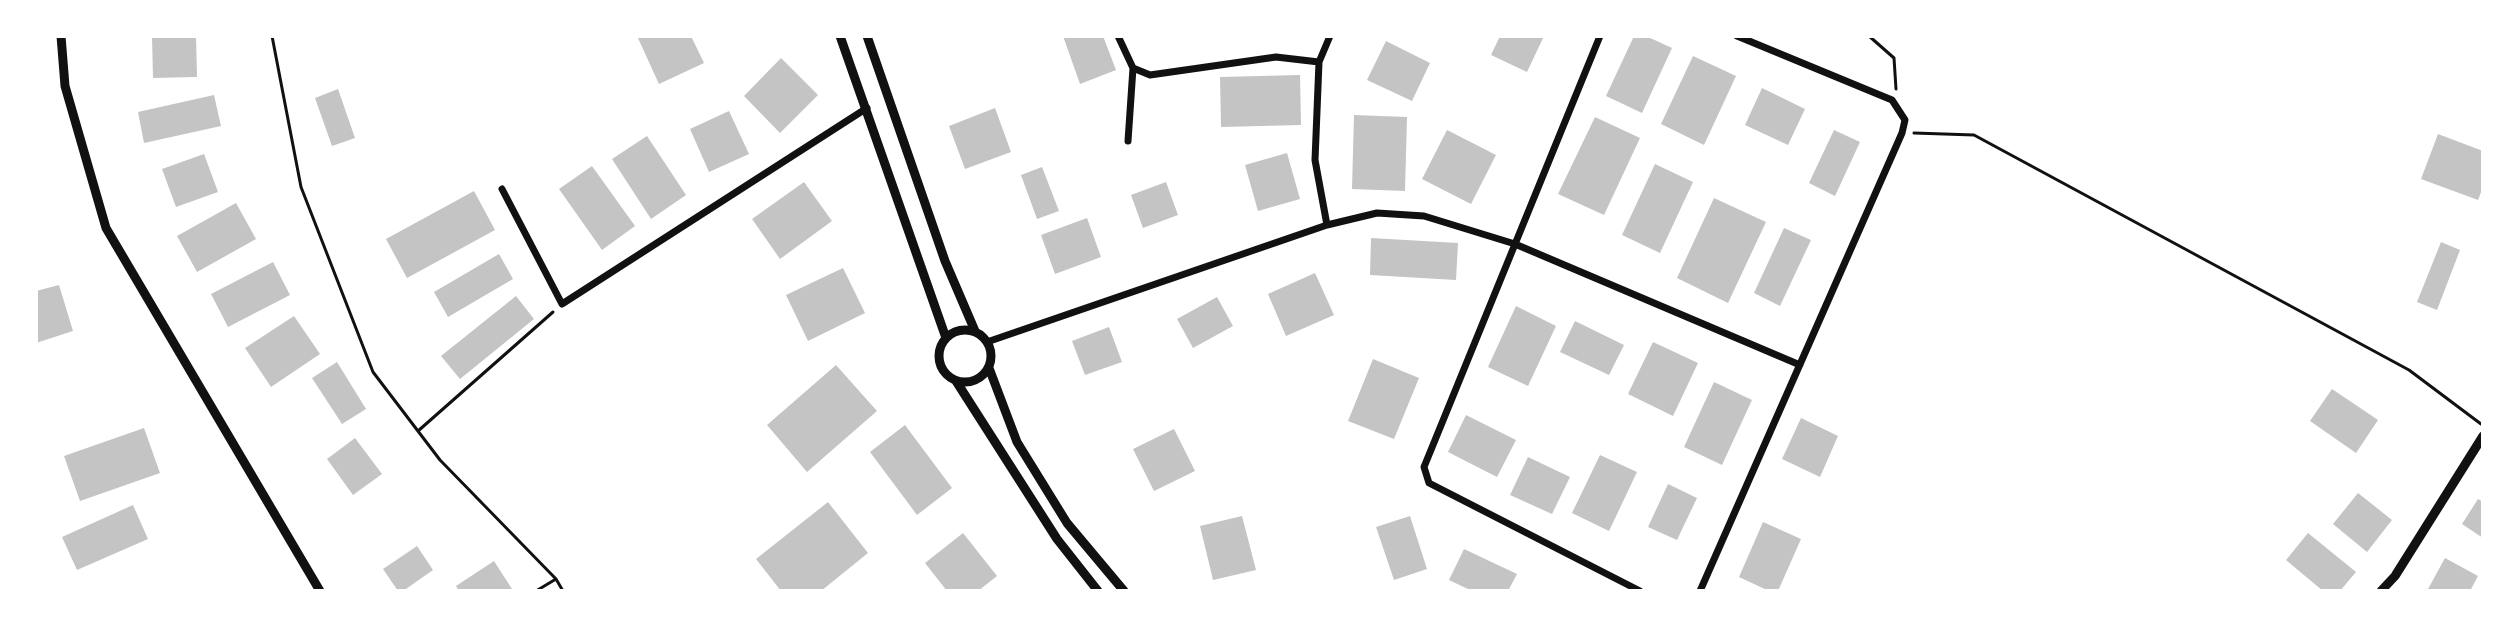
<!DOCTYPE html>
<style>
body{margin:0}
#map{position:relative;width:2519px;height:627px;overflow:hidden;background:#fff;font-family:Jost,sans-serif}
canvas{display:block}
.frame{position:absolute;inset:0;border:38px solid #fff;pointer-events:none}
</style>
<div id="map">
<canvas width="2519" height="627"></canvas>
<div class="frame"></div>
</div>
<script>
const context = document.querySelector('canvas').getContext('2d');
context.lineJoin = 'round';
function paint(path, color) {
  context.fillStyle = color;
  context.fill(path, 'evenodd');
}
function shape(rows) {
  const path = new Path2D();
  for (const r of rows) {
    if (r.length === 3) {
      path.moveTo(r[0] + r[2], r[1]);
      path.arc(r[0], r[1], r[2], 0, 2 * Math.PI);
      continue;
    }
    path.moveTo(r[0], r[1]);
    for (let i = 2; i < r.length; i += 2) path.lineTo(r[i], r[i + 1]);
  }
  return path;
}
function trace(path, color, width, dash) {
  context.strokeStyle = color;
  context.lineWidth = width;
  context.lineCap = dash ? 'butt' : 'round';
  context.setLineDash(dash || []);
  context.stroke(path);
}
const building = shape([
 [152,36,196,36,197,77,153,78],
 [637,36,691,36,704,63,659,84],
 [1063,36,1103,36,1116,70,1080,84],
 [1500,36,1544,36,1527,72,1491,55],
 [1634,36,1646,36,1672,48,1642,113,1606,96],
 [1386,41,1430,63,1412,101,1367,80],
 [1693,56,1736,76,1704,145,1661,124],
 [781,58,818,95,780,133,744,96],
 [1300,75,1301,125,1221,127,1220,77],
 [1762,88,1805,109,1788,145,1745,125],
 [338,89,355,138,332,146,315,98],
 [214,95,221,126,144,143,138,112],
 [995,108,1011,152,965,169,949,126],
 [729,111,749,154,709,172,690,129],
 [1354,115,1407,117,1405,191,1352,189],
 [1595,117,1640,138,1604,215,1558,194],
 [1447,130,1496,155,1471,204,1422,179],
 [1834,130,1860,142,1835,196,1809,183],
 [2438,134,2483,151,2483,187,2478,200,2421,179],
 [647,136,686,195,651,219,612,159],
 [1287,153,1300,199,1258,211,1245,165],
 [204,154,218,192,176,207,162,169],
 [1655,164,1693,182,1660,253,1622,235],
 [592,166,635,226,602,250,559,189],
 [1042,167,1059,211,1037,219,1021,175],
 [804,182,832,221,780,259,752,219],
 [1166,182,1178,215,1143,228,1131,195],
 [474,191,495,230,407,278,386,239],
 [1714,198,1766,222,1728,303,1677,278],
 [236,203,256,239,197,272,177,236],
 [1087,218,1101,257,1055,274,1041,235],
 [1784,228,1811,240,1780,306,1754,293],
 [1371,238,1458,243,1456,280,1370,275],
 [2441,242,2460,250,2437,310,2417,302],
 [499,254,513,279,448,317,434,292],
 [273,262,290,295,228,327,211,294],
 [843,268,865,313,808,341,786,295],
 [1315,273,1334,315,1286,336,1268,294],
 [59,285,73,331,36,343,36,291],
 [516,296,534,319,460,379,441,356],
 [1217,297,1233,326,1193,348,1177,319],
 [1516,306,1556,326,1528,386,1488,367],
 [294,316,320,354,271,387,245,348],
 [1575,321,1624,345,1609,375,1560,352],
 [1109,327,1122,362,1085,375,1072,341],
 [1653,342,1698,363,1673,416,1628,394],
 [1373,359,1419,378,1394,439,1348,421],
 [337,362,366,409,342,424,312,378],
 [836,365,877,411,807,472,767,425],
 [1714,382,1752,400,1722,465,1684,447],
 [2332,389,2378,420,2356,453,2310,421],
 [1466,415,1516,440,1497,477,1448,452],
 [1801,418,1838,436,1820,477,1782,459],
 [905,425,952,488,917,515,870,452],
 [144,428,160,473,80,501,64,456],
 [1174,429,1195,471,1154,491,1133,449],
 [355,438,382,474,353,495,327,459],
 [1600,455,1637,472,1609,531,1572,513],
 [1528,457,1570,477,1552,514,1510,495],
 [1668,484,1697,498,1677,540,1648,527],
 [2358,493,2392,520,2367,552,2333,524],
 [2478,499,2483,502,2483,538,2462,524],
 [828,502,868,553,821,591,781,591,756,559],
 [133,505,148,539,77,570,62,537],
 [1242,516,1256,570,1213,580,1200,526],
 [1410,516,1427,569,1394,580,1376,527],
 [1763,522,1801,539,1778,591,1769,591,1739,577],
 [963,533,997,576,978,591,947,591,925,563],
 [2308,533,2356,572,2340,591,2323,591,2286,560],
 [417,546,433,570,403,591,398,591,383,569],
 [1464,549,1517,574,1508,591,1472,591,1449,580],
 [2445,558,2478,576,2470,591,2428,589],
 [494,561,512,589,459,591,456,586]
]);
const path = shape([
 [272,36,301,187,373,372,440,460,556,579,563,591],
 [1869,36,1894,58,1896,89],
 [1914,133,1974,135,2409,370,2481,424],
 [418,431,553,312],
 [536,591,556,579]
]);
const minor = shape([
 [1118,36,1133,68,1128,141],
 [1600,36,1424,467,1429,483,1640,591],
 [1133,68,1150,75,1276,57,1319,62],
 [502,189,562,304,867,108],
 [1327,225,1315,160,1319,62,1330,36],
 [987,342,1327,225,1377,213,1424,216,1515,244,1800,365],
 [1700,591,1902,133,1905,120,1892,100,1737,36]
]);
const tertiary = shape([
 [61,36,65,86,106,228,320,591],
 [840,36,946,338],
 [867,36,945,261,975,331],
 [965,356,26],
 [989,368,1017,442,1067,523,1124,591],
 [956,381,1057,539,1098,591],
 [2381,591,2395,576,2483,436]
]);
paint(building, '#c4c4c4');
trace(path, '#111', 3);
trace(minor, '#111', 7);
trace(tertiary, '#111', 9);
</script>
